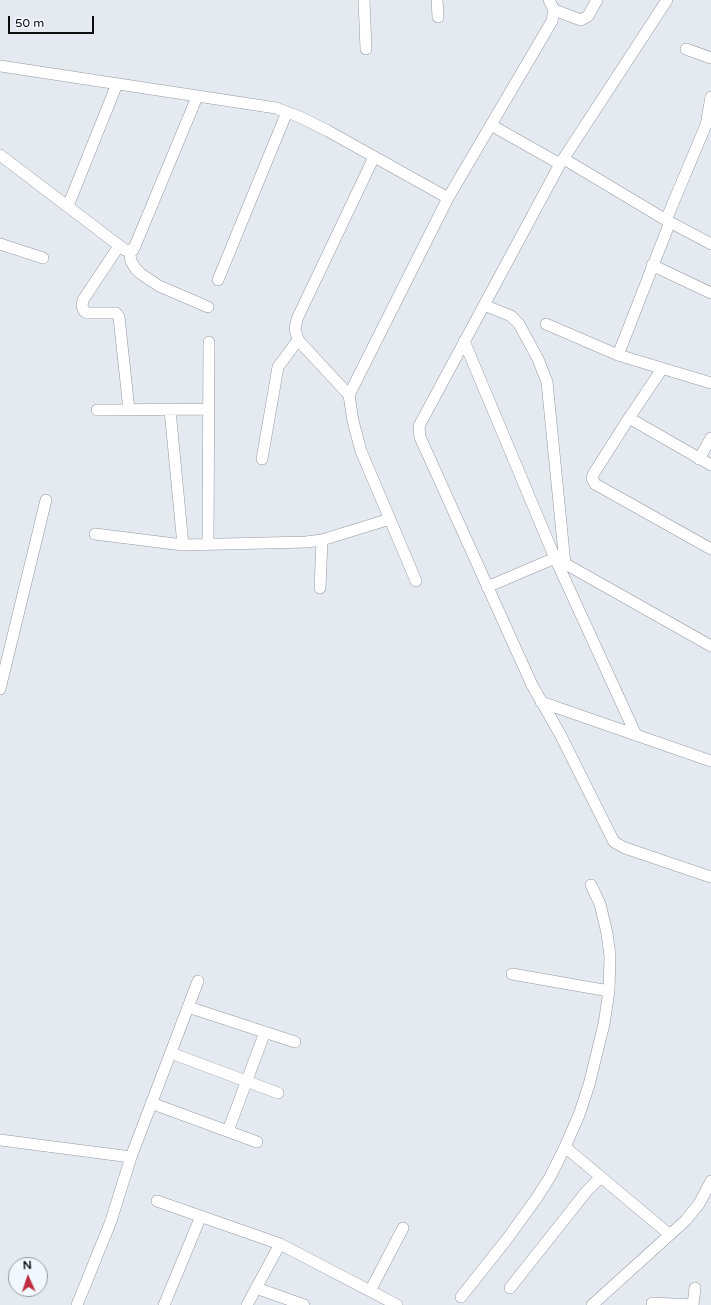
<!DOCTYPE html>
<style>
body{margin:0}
#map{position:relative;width:711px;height:1305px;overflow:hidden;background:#e5eaf1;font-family:"Varela Round",sans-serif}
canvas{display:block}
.north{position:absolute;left:8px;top:1257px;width:40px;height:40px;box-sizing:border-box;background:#f2f8ff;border:1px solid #969a9f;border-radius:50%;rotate:357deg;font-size:11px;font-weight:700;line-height:16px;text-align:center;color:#0b0d0f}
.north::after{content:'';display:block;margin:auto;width:14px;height:18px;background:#be2d41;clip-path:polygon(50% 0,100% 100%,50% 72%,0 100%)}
.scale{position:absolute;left:8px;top:16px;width:86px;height:18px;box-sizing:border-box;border:2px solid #0b0d0f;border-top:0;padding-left:5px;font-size:12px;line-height:14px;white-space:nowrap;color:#0b0d0f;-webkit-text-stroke:3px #f2f8ff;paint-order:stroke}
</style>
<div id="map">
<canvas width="711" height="1305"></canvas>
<div class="north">N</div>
<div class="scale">50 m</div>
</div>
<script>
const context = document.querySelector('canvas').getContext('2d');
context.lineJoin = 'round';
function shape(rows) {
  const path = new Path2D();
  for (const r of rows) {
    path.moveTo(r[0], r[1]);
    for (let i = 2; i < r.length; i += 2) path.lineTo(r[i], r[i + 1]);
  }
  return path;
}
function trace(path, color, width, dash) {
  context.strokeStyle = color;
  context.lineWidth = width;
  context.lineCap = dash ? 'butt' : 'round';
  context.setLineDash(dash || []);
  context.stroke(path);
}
const minor = shape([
 [364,0,366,49],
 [437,0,438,17],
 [667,0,560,164,419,426,420,437,532,685,560,734,614,842,625,848,711,877],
 [554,10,581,20,588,16,597,0],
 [686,49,711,58],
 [0,66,276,108,300,117,328,131,448,198],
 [491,125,560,164],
 [0,155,125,250,133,250,135,246,197,97],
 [374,157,297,319,295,329,298,340,349,395,353,421,361,451,416,581],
 [564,159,666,220,711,244],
 [68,206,117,84],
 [666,220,706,125,711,97],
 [0,244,43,258],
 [119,246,83,300,82,306,84,311,88,313,116,313,119,317,129,410],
 [129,250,131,261,135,268,141,274,159,286,208,307],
 [652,265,711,293],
 [218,280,287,112],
 [484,305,511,316,519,324,538,359,547,382,565,564],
 [546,324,618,355,711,383],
 [464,341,555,558,636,735],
 [618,355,670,222],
 [662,369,629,418,594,473,592,478,595,484,711,549],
 [349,395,448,198,552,21,554,10,549,0],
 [97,410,209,409],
 [170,410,183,545],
 [629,418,711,465],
 [262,459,278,367,298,340],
 [699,459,711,438],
 [95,534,183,545,306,542,322,540,390,519],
 [208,544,209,342],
 [487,587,555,558,711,646],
 [320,588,322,540],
 [0,689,46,500],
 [541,702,711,761],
 [512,974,609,991],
 [188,1007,295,1042],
 [171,1053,278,1093],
 [151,1103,257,1142],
 [228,1131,265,1032],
 [0,1140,131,1157],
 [565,1147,669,1234],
 [157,1201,280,1244,397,1305],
 [256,1288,304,1305],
 [510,1288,586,1192,601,1177],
 [370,1291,403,1228],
 [461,1297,507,1239,536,1199,550,1177,565,1147,579,1115,589,1085,604,1024,609,991,610,956,607,933,600,904,591,885],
 [652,1303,693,1305],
 [77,1305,111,1221,131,1157,198,981],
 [164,1305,201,1216],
 [247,1305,280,1244],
 [592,1305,685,1221,699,1204,711,1181],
 [693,1305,695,1288]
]);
trace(minor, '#94999f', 12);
trace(minor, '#fff', 11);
</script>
